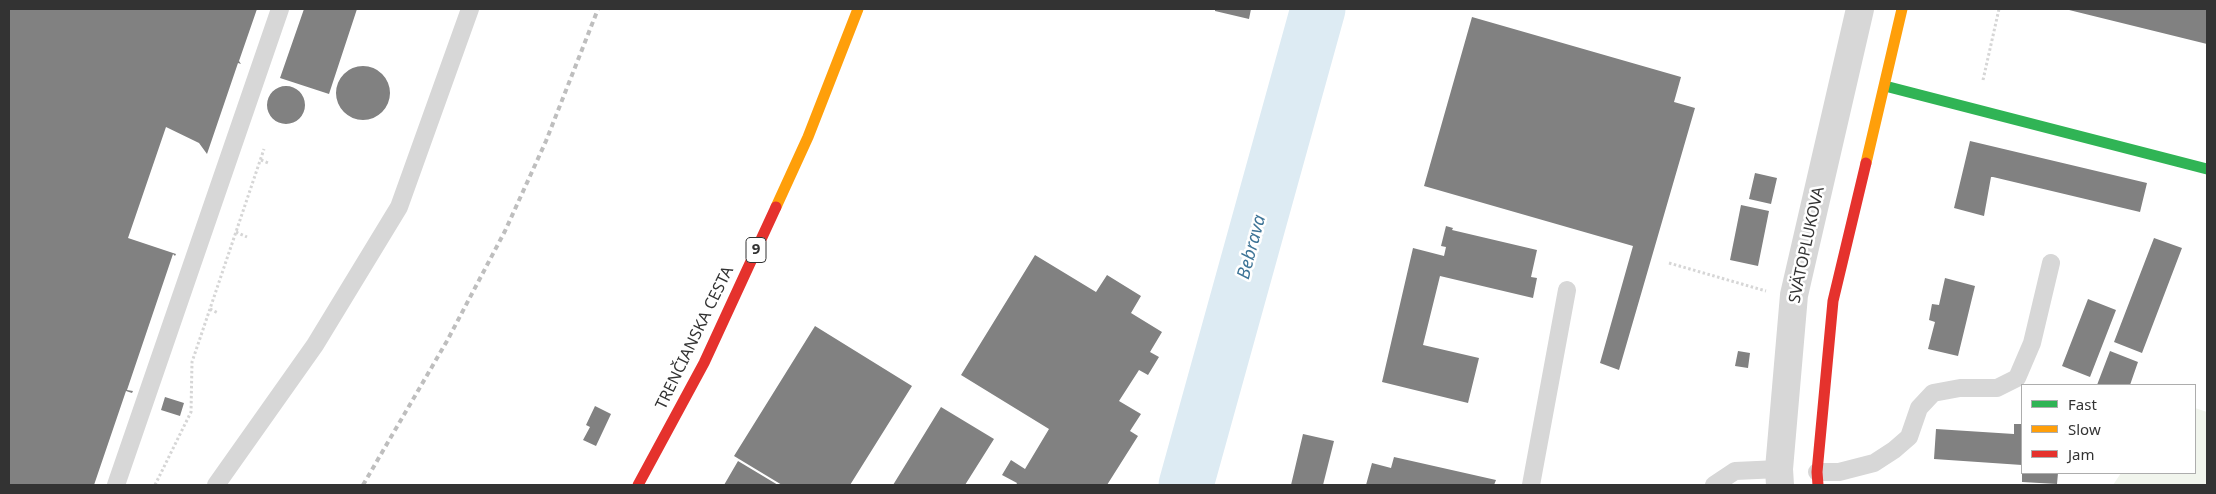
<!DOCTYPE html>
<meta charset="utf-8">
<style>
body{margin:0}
#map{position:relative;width:2216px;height:494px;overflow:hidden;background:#fff;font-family:"Noto Sans",sans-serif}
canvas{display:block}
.frame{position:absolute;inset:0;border:10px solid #333;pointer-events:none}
.legend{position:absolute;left:2021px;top:384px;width:175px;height:90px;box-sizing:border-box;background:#fff;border:1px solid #adadad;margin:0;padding:6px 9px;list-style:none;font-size:15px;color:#333}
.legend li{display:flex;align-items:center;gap:10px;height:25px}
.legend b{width:25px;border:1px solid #adadad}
</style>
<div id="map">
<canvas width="2216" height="494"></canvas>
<div class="frame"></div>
<ul class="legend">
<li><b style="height:6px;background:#30b455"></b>Fast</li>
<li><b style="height:6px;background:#ff9f0a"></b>Slow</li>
<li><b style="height:6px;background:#e5322d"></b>Jam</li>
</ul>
</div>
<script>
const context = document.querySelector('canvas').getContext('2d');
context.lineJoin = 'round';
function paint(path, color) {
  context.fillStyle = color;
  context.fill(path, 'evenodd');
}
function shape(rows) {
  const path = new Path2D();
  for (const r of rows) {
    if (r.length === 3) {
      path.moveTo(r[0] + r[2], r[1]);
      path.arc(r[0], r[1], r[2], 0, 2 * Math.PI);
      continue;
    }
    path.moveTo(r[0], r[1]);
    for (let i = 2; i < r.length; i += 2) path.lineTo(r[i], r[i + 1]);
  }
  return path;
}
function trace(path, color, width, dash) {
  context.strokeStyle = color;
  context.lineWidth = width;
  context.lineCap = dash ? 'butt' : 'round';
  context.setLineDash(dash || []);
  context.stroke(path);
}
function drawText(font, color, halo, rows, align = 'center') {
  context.font = font + ' "Noto Sans",sans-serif';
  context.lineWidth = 5;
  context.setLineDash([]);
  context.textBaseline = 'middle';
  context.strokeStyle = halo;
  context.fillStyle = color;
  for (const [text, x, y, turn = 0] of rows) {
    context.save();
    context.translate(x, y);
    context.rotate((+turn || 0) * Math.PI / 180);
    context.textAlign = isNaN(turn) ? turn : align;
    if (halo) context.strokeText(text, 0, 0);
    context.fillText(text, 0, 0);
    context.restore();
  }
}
const green = shape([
 [2195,408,2207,412,2207,485,2113,485,2121,473,2195,473]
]);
const river = shape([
 [1186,485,1318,9]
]);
const building = shape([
 [9,9,257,9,239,61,241,64,238,63,207,154,199,143,166,127,128,238,176,254,175,256,173,254,127,390,133,391,132,393,126,391,94,485,9,485],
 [304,9,357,9,329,94,280,78],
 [1215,9,1251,9,1249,19,1215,11],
 [2065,9,2207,9,2207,44],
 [1472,17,1681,77,1674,102,1695,108,1619,370,1600,363,1633,246,1424,186],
 [363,93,27],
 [286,105,19],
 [1970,141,2147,183,2140,212,1993,177,1991,177,1984,216,1954,208],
 [1755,173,1777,178,1771,204,1749,199],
 [1741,205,1769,211,1758,266,1730,260],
 [1446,226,1453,228,1452,230,1537,250,1531,277,1537,278,1533,298,1440,276,1423,345,1479,358,1468,403,1382,382,1413,248,1444,256,1446,247,1441,246],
 [2154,238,2182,248,2142,353,2114,342],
 [1035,255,1096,292,1107,275,1141,296,1131,313,1162,332,1150,352,1159,357,1148,375,1139,370,1119,401,1141,414,1130,431,1138,436,1107,485,1016,485,1017,483,1002,475,1011,460,1025,469,1049,429,961,375],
 [1945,278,1975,286,1958,356,1928,349,1935,322,1929,320,1932,304,1939,305],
 [2088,299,2116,310,2090,377,2062,366],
 [815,326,912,386,850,485,782,485,734,456],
 [1738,351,1750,353,1748,368,1735,366],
 [2110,351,2138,362,2130,385,2097,385],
 [165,397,184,403,180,416,161,410],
 [595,406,611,414,596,446,583,440,590,427,586,425],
 [941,407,994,439,965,485,893,485],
 [2014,424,2022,424,2022,465,1934,459,1936,429,2014,434],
 [1303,434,1334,441,1323,485,1291,485],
 [1394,457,1496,480,1494,485,1366,485,1372,463,1391,468],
 [738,461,778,485,724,485],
 [2022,473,2058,473,2057,484,2022,482]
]);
const path = shape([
 [1983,80,1999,9],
 [261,160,268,163],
 [236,232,247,237],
 [1669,263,1766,291],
 [210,309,218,313],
 [155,485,191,412,192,362,264,149]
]);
const lane = shape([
 [1817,472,1839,472,1874,463,1894,450,1909,437,1919,408,1933,393,1960,388,1997,388,2017,378,2032,343,2051,263],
 [116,485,280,9],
 [216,485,315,345,399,207,470,9],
 [1531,485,1567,290],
 [1714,485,1735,471,1779,469]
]);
const street = shape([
 [1780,485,1779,469,1794,295,1860,9]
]);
const fast = shape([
 [1885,86,2207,169]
]);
const slow = shape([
 [1866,163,1902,9],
 [776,207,808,137,858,9]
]);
const jam = shape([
 [638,485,704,363,776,207],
 [1818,485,1817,472,1833,301,1866,163]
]);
const rail = shape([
 [363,485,447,341,505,231,546,141,598,9]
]);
const shields = [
 [756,250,20]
];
const shieldNames = [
 ["9",756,250]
];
const streetNames = [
 ["SVÄTOPLUKOVA",1807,245,-78],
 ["TRENČIANSKA CESTA",695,338,-64]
];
const waterNames = [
 ["Bebrava",1252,247,-75]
];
paint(green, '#f1f5ed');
trace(river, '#ddebf3', 55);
paint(building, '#818181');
trace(path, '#d6d6d6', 3, [2.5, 2.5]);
trace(lane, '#d7d7d7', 18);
trace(street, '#d7d7d7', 28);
trace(fast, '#30b455', 11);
trace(slow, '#ff9f0a', 11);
trace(jam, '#e5322d', 11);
trace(rail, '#bebebe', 4, [5, 4]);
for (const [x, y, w] of shields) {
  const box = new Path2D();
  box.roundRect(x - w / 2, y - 12.5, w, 25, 4);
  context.fillStyle = '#fff';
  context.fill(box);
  trace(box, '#333', 1);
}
drawText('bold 15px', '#333', null, shieldNames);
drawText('16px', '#333', '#fff', streetNames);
drawText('italic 18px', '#3f7597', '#fff', waterNames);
</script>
